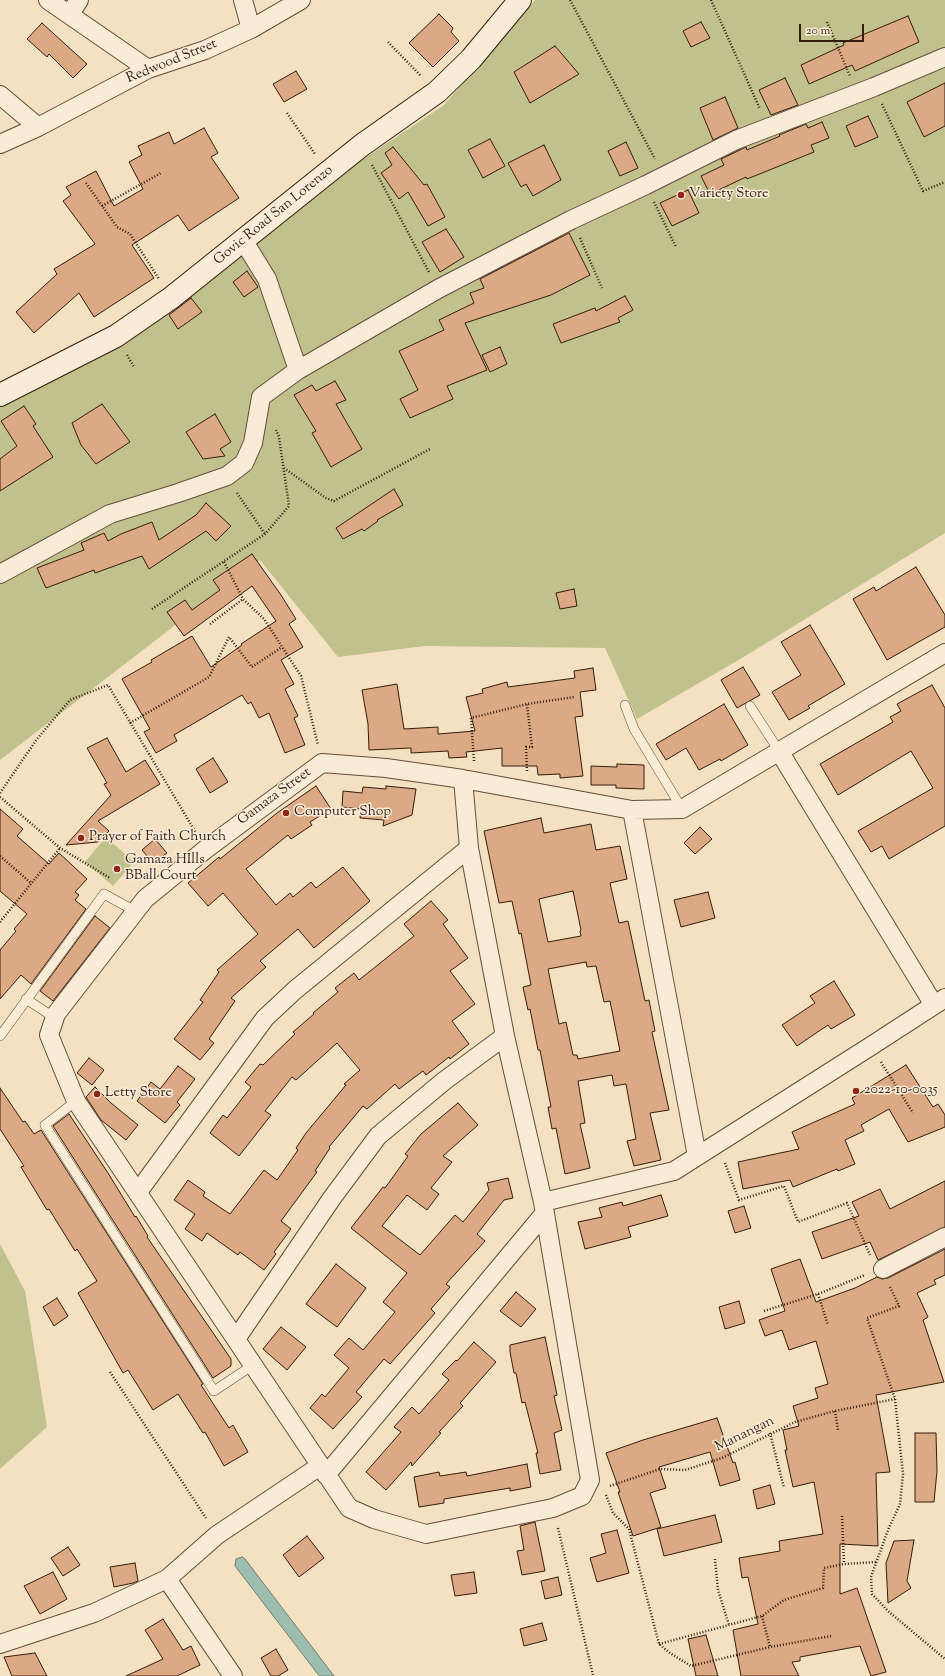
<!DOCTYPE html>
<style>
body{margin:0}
#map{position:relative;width:945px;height:1676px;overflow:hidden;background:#f4e1c1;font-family:"Sorts Mill Goudy",serif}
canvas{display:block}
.scale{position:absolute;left:799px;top:24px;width:65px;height:18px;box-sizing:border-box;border:2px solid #341c0f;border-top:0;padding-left:5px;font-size:12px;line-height:14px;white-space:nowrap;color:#341c0f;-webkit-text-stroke:3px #f8ecd7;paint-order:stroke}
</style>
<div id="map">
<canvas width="945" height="1676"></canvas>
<div class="scale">20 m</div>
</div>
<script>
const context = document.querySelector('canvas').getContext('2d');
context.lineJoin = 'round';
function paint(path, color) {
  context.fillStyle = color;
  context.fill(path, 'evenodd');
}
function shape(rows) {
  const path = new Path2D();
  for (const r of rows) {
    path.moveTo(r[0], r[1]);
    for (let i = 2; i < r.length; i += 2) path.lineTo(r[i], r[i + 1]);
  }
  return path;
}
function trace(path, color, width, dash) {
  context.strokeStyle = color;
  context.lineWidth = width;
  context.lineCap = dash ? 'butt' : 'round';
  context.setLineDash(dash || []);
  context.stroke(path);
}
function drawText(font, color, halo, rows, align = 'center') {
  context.font = font + ' "Sorts Mill Goudy",serif';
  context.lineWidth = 3;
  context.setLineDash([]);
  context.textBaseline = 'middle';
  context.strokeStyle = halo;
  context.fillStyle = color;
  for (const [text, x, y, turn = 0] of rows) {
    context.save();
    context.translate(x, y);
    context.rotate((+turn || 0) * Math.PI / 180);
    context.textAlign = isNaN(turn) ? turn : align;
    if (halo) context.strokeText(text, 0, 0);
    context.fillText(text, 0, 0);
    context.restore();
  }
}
const green = shape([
 [535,0,945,0,945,533,742,658,637,719,605,648,425,646,338,657,260,560,0,760,0,403,444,105],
 [106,837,134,862,113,886,85,862],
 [0,1244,25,1291,47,1427,0,1469]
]);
const water = shape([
 [242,1557,245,1559,334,1676,320,1676,317,1673,235,1566,236,1559,242,1557]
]);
const building = shape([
 [439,14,453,28,451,32,459,41,433,67,409,43,439,14],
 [908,16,919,42,855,71,852,65,809,84,801,65,844,45,843,43,908,16],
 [701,22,710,38,691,47,683,31,701,22],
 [42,23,87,64,73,78,49,54,47,57,27,39,42,23],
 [555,46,579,74,530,103,514,72,555,46],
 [296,71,307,89,284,102,273,84,296,71],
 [785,78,798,105,771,115,759,90,785,78],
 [945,83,945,126,924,137,907,102,945,83],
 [725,97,738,128,713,140,700,108,725,97],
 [868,116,878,137,855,147,846,126,868,116],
 [822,122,829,138,811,145,814,152,747,179,746,177,710,194,701,176,724,165,721,159,740,150,746,147,747,150,780,136,779,135,806,124,808,128,822,122],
 [204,128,218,153,211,157,239,198,189,231,178,215,132,245,154,278,94,317,79,293,34,333,16,312,57,274,54,269,95,244,63,201,71,195,66,187,96,171,114,206,143,189,129,162,142,155,138,146,169,132,174,144,204,128],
 [490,139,505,166,483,178,468,150,490,139],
 [626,142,638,168,620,176,608,151,626,142],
 [544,145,561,180,533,196,526,184,521,187,508,163,544,145],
 [393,147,424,185,427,184,445,217,428,226,408,192,399,199,381,173,392,165,385,153,393,147],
 [688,190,699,213,672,226,660,203,688,190],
 [446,229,464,257,440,272,422,242,446,229],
 [569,233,590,275,551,295,465,323,487,370,447,386,453,399,410,418,400,399,418,390,399,351,444,330,439,320,474,303,470,293,484,288,480,279,569,233],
 [247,271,258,287,244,297,233,282,247,271],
 [625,296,633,310,618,318,620,322,561,343,553,324,595,308,596,311,625,296],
 [191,298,202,312,178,329,169,315,191,298],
 [500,347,507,364,490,372,482,355,500,347],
 [335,381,346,400,336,404,362,449,331,467,312,433,316,431,294,395,312,385,316,391,335,381],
 [102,404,130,442,96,464,81,445,72,423,102,404],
 [24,406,36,424,33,426,53,457,0,491,0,459,17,446,1,421,24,406],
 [215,414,231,442,220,449,225,456,203,459,186,432,215,414],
 [394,489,403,505,377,520,378,521,364,531,362,529,343,539,336,528,394,489],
 [206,503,231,526,216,541,206,531,149,569,142,556,95,573,94,570,46,588,37,568,84,550,81,543,104,533,108,541,121,534,152,522,159,540,196,515,206,503],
 [252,554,281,595,296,619,289,624,303,647,281,660,294,684,285,689,298,716,294,718,305,745,285,753,269,713,259,718,251,702,248,704,242,695,174,735,177,741,156,753,144,732,150,729,122,679,152,662,151,660,192,636,211,667,242,645,241,644,276,621,252,586,184,636,167,612,185,600,192,610,220,590,213,580,252,554],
 [916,567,945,615,945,627,887,660,853,599,874,587,876,591,916,567],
 [574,589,577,606,560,609,556,593,574,589],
 [810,625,845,684,808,706,810,708,789,720,772,692,801,675,781,642,810,625],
 [743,667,760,695,737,708,721,680,743,667],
 [593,668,596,690,580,692,583,716,575,717,583,776,560,778,560,774,538,775,537,766,502,766,502,748,466,752,467,757,449,758,448,751,411,753,411,748,369,750,368,724,362,690,397,684,404,729,438,727,438,734,475,731,466,697,483,693,482,689,507,682,508,687,575,678,574,671,593,668],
 [932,685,945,708,945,826,889,859,882,846,871,852,858,831,933,788,911,751,838,795,820,764,893,722,890,717,901,711,897,704,932,685],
 [724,704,748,745,721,761,720,759,699,770,686,748,666,760,656,744,724,704],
 [107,738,126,772,145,760,160,784,98,821,109,831,98,842,66,845,111,795,104,784,107,783,87,748,107,738],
 [213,758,228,782,210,793,196,769,213,758],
 [617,764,644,765,644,789,616,788,616,785,591,785,591,766,617,767,617,764],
 [316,786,331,809,310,822,312,825,291,839,288,835,246,869,276,905,290,893,293,897,311,882,316,888,343,867,370,901,314,948,298,929,260,961,266,967,231,998,235,1001,209,1039,214,1043,200,1060,174,1039,203,1002,200,1000,219,972,217,970,258,934,223,893,208,906,188,883,219,857,220,859,277,813,316,786],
 [386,786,416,789,412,815,383,826,384,820,360,818,361,809,342,807,343,791,362,793,363,787,386,789,386,786],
 [0,809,23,829,17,836,49,864,59,853,87,879,75,892,79,895,75,900,86,909,31,984,21,975,0,999,0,950,16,931,14,929,27,914,0,891,0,809],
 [541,818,544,833,591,824,596,850,620,846,627,879,610,883,619,923,628,921,645,1001,649,1000,655,1031,652,1032,669,1110,650,1113,661,1160,634,1166,627,1141,636,1139,626,1084,614,1086,612,1075,578,1081,585,1123,580,1124,590,1168,565,1174,556,1128,552,1129,548,1107,551,1107,540,1050,538,1050,530,1009,528,1010,523,987,531,985,521,933,519,934,512,901,499,903,484,831,541,818],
 [573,891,581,930,580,931,581,936,548,942,539,899,573,891],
 [586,962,587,967,596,966,604,1002,610,1001,620,1051,578,1059,577,1055,573,1055,566,1022,559,1024,548,969,586,962],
 [700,827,712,839,695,854,684,843,700,827],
 [155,839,167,853,153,863,142,850,155,839],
 [708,892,715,918,681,927,674,900,708,892],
 [431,901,448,920,443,924,468,958,450,971,475,1004,452,1021,469,1044,450,1059,449,1057,426,1075,423,1071,399,1089,395,1084,367,1109,363,1106,329,1147,330,1148,315,1171,317,1172,281,1221,291,1229,274,1252,276,1254,264,1270,240,1252,238,1255,207,1233,202,1241,185,1229,195,1214,174,1200,188,1180,205,1192,203,1196,230,1214,264,1170,277,1180,298,1150,296,1148,306,1133,346,1085,344,1084,360,1070,337,1043,296,1080,292,1077,265,1111,271,1115,239,1156,210,1133,223,1115,227,1118,251,1087,245,1082,260,1064,263,1065,295,1034,293,1032,314,1014,313,1013,338,992,335,988,354,973,359,980,414,936,404,924,431,901],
 [95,916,110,928,53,1001,40,991,95,916],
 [834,981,855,1015,831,1029,828,1025,797,1046,782,1025,815,1003,810,996,834,981],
 [89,1058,104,1070,92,1085,77,1073,89,1058],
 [906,1065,933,1107,938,1104,945,1115,945,1127,908,1142,889,1109,861,1125,864,1131,845,1140,855,1164,838,1171,837,1169,793,1187,790,1180,743,1189,738,1162,799,1149,792,1132,855,1104,852,1098,906,1065],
 [178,1066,195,1079,177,1102,180,1105,165,1123,137,1101,151,1082,160,1089,178,1066],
 [95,1087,111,1103,138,1125,126,1140,101,1120,86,1097,95,1087],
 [0,1088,23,1122,25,1121,34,1134,41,1130,203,1384,201,1385,229,1428,233,1425,248,1452,224,1466,205,1432,203,1433,178,1394,153,1410,128,1370,123,1373,78,1293,97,1281,77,1249,75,1251,49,1209,47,1210,21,1167,24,1166,0,1129,0,1088],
 [458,1103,478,1125,443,1156,452,1162,431,1188,439,1194,427,1210,407,1195,382,1226,420,1255,455,1215,463,1222,489,1190,487,1183,508,1178,513,1198,504,1200,477,1234,485,1241,446,1284,450,1287,431,1309,435,1313,390,1364,384,1359,356,1392,362,1397,333,1429,310,1408,322,1394,325,1397,349,1368,334,1355,349,1338,363,1350,395,1312,383,1302,407,1273,351,1228,383,1187,385,1188,408,1156,405,1154,421,1134,458,1103],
 [69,1114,108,1173,135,1217,136,1216,148,1236,147,1237,231,1359,231,1366,213,1378,53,1126,69,1114],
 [945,1181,945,1227,878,1260,870,1242,822,1259,812,1232,859,1216,852,1202,880,1189,890,1209,945,1181],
 [661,1195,668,1216,628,1227,631,1237,585,1249,578,1222,602,1217,599,1208,622,1202,623,1206,661,1195],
 [744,1206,751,1228,735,1233,728,1211,744,1206],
 [945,1249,945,1275,934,1280,936,1284,917,1293,928,1317,923,1320,944,1382,876,1395,890,1472,876,1473,878,1546,840,1544,840,1594,857,1588,886,1672,871,1676,860,1646,800,1657,800,1661,792,1662,799,1676,741,1676,733,1630,758,1624,748,1577,742,1578,739,1558,780,1551,779,1541,823,1534,814,1482,793,1487,785,1450,787,1450,783,1430,799,1426,793,1406,818,1398,815,1388,828,1384,816,1341,789,1350,782,1330,765,1336,759,1320,785,1311,771,1269,800,1259,816,1302,855,1288,877,1277,882,1279,888,1278,945,1249],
 [336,1264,366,1288,337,1327,306,1304,336,1264],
 [516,1292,536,1309,521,1327,500,1311,516,1292],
 [57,1298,68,1316,54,1326,43,1307,57,1298],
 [739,1301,745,1323,725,1329,719,1307,739,1301],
 [281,1327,306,1347,287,1370,263,1349,281,1327],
 [545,1337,557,1395,554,1396,562,1430,554,1433,561,1470,540,1474,536,1453,538,1453,525,1402,522,1403,516,1373,514,1373,510,1352,510,1345,545,1337],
 [474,1342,496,1362,460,1403,463,1406,439,1432,441,1433,412,1466,411,1462,386,1490,366,1472,401,1432,394,1427,412,1407,419,1414,449,1380,442,1374,456,1360,457,1361,474,1342],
 [717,1418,733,1463,735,1462,740,1480,720,1486,710,1452,659,1467,666,1488,650,1493,661,1527,633,1536,618,1492,620,1492,606,1453,643,1440,717,1418],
 [915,1433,936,1433,937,1471,934,1502,915,1502,915,1433],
 [527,1464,531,1487,510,1491,510,1488,444,1499,444,1503,419,1507,414,1477,439,1472,440,1476,466,1472,467,1476,527,1464],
 [770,1485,775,1504,757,1509,753,1490,770,1485],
 [715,1515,722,1542,664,1556,657,1529,715,1515],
 [535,1522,545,1571,522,1575,517,1551,524,1550,520,1526,535,1522],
 [617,1530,629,1573,597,1582,590,1558,606,1553,601,1534,617,1530],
 [307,1536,324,1558,299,1577,283,1555,307,1536],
 [914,1540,907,1581,911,1588,888,1603,886,1563,894,1541,914,1540],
 [68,1547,80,1565,63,1576,51,1558,68,1547],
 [135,1563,138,1581,133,1583,114,1587,110,1567,135,1563],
 [53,1572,67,1599,40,1614,24,1586,53,1572],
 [474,1572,477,1593,455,1596,451,1575,474,1572],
 [558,1577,562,1595,545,1599,541,1581,558,1577],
 [163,1619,183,1650,191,1646,200,1665,177,1676,126,1676,163,1659,145,1630,163,1619],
 [542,1623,547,1640,524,1646,520,1629,542,1623],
 [706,1635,718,1676,696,1676,688,1639,706,1635],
 [276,1649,288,1670,278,1676,271,1676,261,1658,276,1649],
 [35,1653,47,1676,12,1676,4,1657,35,1653]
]);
const path = shape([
 [570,0,655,159],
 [711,0,760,109],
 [827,22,850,76],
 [388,42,421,76],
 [882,104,923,191,945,182],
 [287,113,315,154],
 [372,165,429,272],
 [86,183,117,227,130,234,159,279],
 [654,202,676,247],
 [102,206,161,173],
 [580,238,602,288],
 [127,355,134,367],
 [284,468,326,498,334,501,430,449],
 [237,493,265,534],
 [224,562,243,599,264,619,301,676,318,745],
 [152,609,265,534,289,506,279,437,276,430],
 [210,624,243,599],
 [130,723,209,677,229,637,252,667,282,647],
 [474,761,471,718,527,704,574,697],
 [527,771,526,747,532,747,527,704],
 [0,793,37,739,70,700,108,685,196,833],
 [0,797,60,848,110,878],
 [0,856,31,883],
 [0,922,60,848],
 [881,1062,913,1113],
 [725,1163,739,1200,784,1186,798,1222,847,1203,870,1255],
 [890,1287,899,1306,867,1318,895,1399,903,1474,900,1504,888,1530,871,1577,872,1594,888,1611,945,1659],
 [818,1294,828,1325],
 [764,1311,818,1294,865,1275],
 [110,1372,206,1518],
 [835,1411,838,1430],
 [770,1433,784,1488],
 [610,1486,660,1469,685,1470,722,1458,795,1422,835,1411,895,1399],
 [606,1495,613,1513,629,1529,659,1644,670,1653,691,1666,770,1647,831,1636],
 [842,1516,844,1564],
 [558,1528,593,1675],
 [715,1559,718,1590,729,1625],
 [762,1616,770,1647],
 [659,1644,762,1616,784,1600,823,1588,824,1568,844,1564,876,1562]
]);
const service = shape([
 [625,705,634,729,682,809],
 [750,706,779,751],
 [26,999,55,1018],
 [0,1036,104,894,135,911],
 [76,1101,45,1125,214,1391,253,1365]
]);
const minor = shape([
 [48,0,148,69],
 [243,0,251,29],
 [70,14,79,0],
 [0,95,38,127],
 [0,144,38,127,148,69,205,50,251,29,301,0],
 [243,240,267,279,298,370],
 [0,574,110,514,178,493,227,476,244,463,253,443,261,397,298,370,438,289,571,220,646,185,736,140,874,87,945,57],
 [779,751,934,1005],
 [463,779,469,848,505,1036,543,1202,590,1480,582,1496,553,1508,426,1534,374,1519,349,1508,76,1101,49,1035,56,1014,145,899,206,849,322,763,386,768,463,779,632,810,682,809,945,653],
 [632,810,697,1156],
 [138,1192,265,1018,295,990,469,848],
 [543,1202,674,1171,871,1046,945,998],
 [883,1269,945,1237],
 [236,1339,332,1198,378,1136,444,1081,505,1036],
 [326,1475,544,1214],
 [167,1579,233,1676],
 [0,1644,94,1613,167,1579,217,1535,320,1466]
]);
const secondary = shape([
 [0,395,116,336,171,298,362,145,437,92,471,59,520,0]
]);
const markers = [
 [681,195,4,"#8f2418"],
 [286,813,4,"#8f2418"],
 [81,838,4,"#8f2418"],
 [117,869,4,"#8f2418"],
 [856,1091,4,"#8f2418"],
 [97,1094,4,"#8f2418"]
];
const streetNames = [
 ["Redwood Street",172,62,-22],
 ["Govic Road San Lorenzo",274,216,-39],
 ["Gamaza Street",275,797,-36],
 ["Manangan",745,1435,-26]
];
const poiNames = [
 ["Variety Store",689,195],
 ["Computer Shop",294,813],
 ["Prayer of Faith Church",89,838],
 ["Gamaza HIlls",125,861],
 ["BBall Court",125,877],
 ["2022-10-0035",864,1091],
 ["Letty Store",105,1094]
];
paint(green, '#c1c18e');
paint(water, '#9cbeb0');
trace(water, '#727d70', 1);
paint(building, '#dba983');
trace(building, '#341c0f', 1);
trace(service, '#644d3c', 10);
trace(minor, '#644d3c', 20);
trace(secondary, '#341c0f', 24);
trace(path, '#341c0f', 2.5, [1, 2]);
trace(service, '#f8ecd7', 9);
trace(minor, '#f8ecd7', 18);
trace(secondary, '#f8ecd7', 22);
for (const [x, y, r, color] of markers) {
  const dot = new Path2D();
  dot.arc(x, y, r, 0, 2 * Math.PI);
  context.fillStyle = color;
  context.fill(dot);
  trace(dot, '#f8ecd7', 1.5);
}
drawText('14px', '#341c0f', '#f8ecd7', streetNames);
drawText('14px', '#341c0f', '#f8ecd7', poiNames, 'left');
</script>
